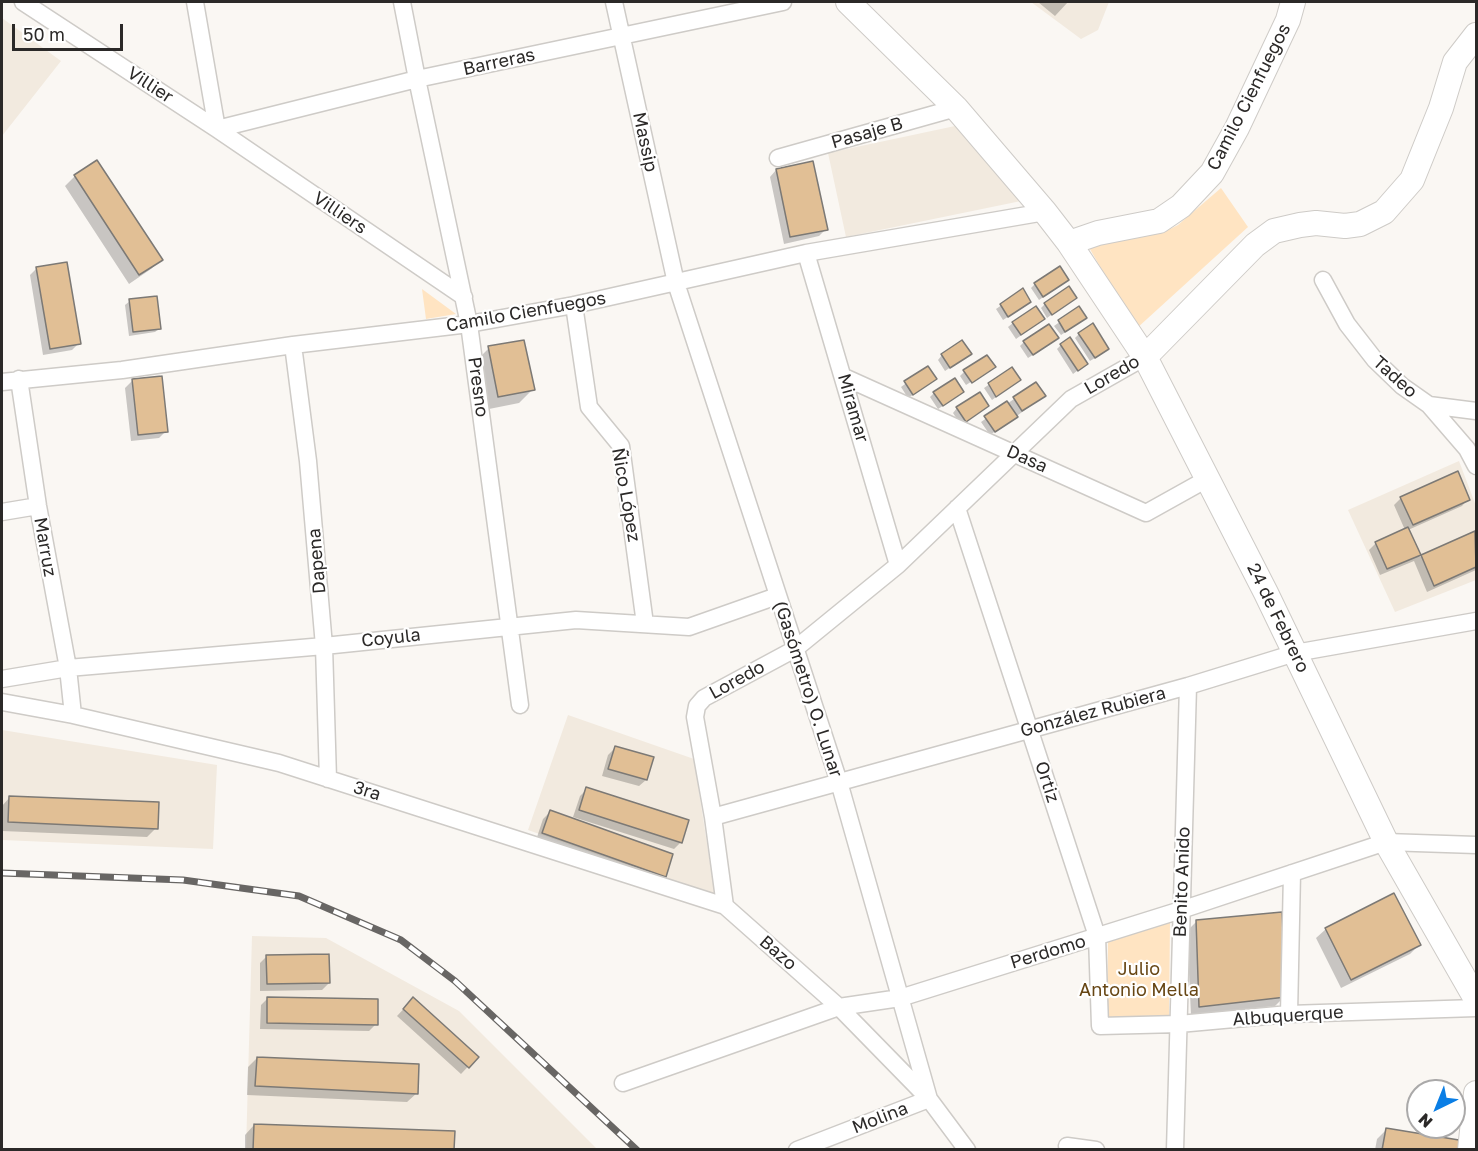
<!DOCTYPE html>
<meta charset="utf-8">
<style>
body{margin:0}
#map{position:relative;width:1478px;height:1151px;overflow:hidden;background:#faf7f3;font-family:"Golos Text",sans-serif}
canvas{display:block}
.frame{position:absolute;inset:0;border:3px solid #2b2928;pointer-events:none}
.north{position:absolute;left:1406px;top:1079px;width:60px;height:60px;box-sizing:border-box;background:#fff;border:2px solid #aaa9a9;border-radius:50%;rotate:223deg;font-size:16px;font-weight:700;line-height:24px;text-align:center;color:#2b2928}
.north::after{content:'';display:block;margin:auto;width:21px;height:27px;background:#0a7ee5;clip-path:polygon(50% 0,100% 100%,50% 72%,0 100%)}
.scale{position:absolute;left:12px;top:24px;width:111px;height:27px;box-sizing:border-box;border:3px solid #2b2928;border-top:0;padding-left:8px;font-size:18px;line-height:21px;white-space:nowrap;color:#2b2928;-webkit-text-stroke:4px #fff;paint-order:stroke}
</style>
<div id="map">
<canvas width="1478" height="1151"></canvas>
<div class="frame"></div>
<div class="north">N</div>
<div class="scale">50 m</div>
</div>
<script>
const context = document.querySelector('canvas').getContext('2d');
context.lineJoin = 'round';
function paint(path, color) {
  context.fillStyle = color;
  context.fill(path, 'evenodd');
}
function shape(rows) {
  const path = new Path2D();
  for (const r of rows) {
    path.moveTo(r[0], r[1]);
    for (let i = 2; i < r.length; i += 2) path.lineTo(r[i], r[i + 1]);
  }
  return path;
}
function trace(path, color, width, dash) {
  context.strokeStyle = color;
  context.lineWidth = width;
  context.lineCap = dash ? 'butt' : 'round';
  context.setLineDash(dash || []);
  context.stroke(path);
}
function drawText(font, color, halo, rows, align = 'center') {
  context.font = font + ' "Golos Text",sans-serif';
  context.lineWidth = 4.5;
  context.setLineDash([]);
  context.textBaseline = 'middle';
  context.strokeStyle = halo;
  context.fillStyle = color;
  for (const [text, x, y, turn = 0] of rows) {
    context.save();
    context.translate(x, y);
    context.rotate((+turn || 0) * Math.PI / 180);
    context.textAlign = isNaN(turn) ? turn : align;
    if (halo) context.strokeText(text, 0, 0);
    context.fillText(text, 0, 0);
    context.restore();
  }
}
const built = shape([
 [1031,2,1109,2,1098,30,1081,39],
 [2,18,61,61,2,136],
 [955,126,1021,201,846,237,828,153],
 [1459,461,1476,506,1476,580,1395,612,1348,510],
 [568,715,694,759,715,896,528,830],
 [2,730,217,765,213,849,2,840],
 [252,936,326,938,459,1011,597,1149,246,1150]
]);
const green = shape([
 [1221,188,1248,227,1136,329,1087,244,1164,232,1178,225],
 [422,289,456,314,426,319],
 [1170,922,1169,1017,1107,1017,1108,941]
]);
const shadow = shape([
 [1038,2,1068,2,1055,16],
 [96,162,161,260,151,269,129,284,65,186,75,176],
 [776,170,826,229,819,236,784,244,770,177],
 [37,268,79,343,72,350,43,355,30,275],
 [1035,284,1063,284,1039,300,1031,288],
 [1022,291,1025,306,1003,320,996,309],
 [1075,298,1047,318,1041,308,1045,304],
 [130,301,160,328,155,332,129,336,125,305],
 [1079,308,1081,322,1061,335,1054,326],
 [1044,319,1016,339,1008,327,1013,323],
 [1079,334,1103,353,1090,361,1075,338],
 [1024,342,1053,342,1028,358,1020,346],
 [1061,345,1086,364,1073,374,1057,349],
 [489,348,533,389,519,403,484,410,475,362],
 [970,354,945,371,938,360,942,355],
 [927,368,931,383,908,398,901,387],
 [991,369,966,385,960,376,964,372],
 [1012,369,1019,380,992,400,984,388],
 [132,381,166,431,159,438,131,441,125,388],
 [934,393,958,396,938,409,930,397],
 [1014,399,1039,400,990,435,981,422],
 [987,406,961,425,953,413,957,408],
 [1401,498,1468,499,1462,506,1408,530,1420,557,1475,533,1476,537,1476,570,1427,592,1414,561,1380,575,1369,550,1376,543,1405,530,1394,505],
 [615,748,646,780,639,786,602,776,608,755],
 [587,789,681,842,674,849,573,817,580,796],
 [10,797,156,828,147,837,2,831,2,806],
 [550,812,664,876,657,883,536,840,543,819],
 [1197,921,1284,997,1275,1006,1191,1015,1187,931],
 [1326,929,1419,945,1410,954,1341,988,1316,938],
 [267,956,329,983,322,990,260,991,260,963],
 [268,998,376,1024,369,1031,260,1029,261,1005],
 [413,999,477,1057,461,1074,397,1016],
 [257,1058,417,1093,407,1102,247,1095,248,1067],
 [254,1125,453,1150,245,1150,245,1135],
 [1386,1130,1462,1150,1375,1150,1377,1139]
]);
const building = shape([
 [97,160,163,260,139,275,74,175,97,160],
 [813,161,828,230,790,237,776,169,813,161],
 [67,262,81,344,50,349,36,267,67,262],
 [1060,266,1069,280,1043,297,1034,283,1060,266],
 [1069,286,1077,298,1052,315,1044,303,1069,286],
 [1023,288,1031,302,1008,317,1000,304,1023,288],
 [157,296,161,329,133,332,129,299,157,296],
 [1036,306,1045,319,1021,335,1012,322,1036,306],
 [1079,306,1087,318,1065,332,1058,320,1079,306],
 [1093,323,1109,349,1095,358,1078,333,1093,323],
 [1049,324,1059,338,1033,355,1023,341,1049,324],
 [1070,337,1088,364,1078,371,1060,344,1070,337],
 [524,340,535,390,498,397,488,346,524,340],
 [962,340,972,354,950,368,941,354,962,340],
 [987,355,996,367,972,383,963,370,987,355],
 [928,366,937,379,913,395,904,381,928,366],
 [1012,367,1021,380,996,397,988,383,1012,367],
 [162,376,168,432,138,435,132,379,162,376],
 [955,378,964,392,943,406,933,392,955,378],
 [1036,382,1046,396,1022,411,1013,397,1036,382],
 [980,392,989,406,966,422,956,407,980,392],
 [1007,401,1018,417,995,432,984,416,1007,401],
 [1458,471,1470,500,1413,525,1400,497,1458,471],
 [1408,527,1421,555,1387,569,1375,542,1408,527],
 [1475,531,1476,567,1434,586,1421,555,1475,531],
 [615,746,654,757,647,780,608,769,615,746],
 [586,787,689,820,682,843,579,810,586,787],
 [9,796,159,802,158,829,8,822,9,796],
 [550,810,673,854,666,877,542,833,550,810],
 [1394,893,1421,945,1351,980,1325,928,1394,893],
 [1282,912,1286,997,1199,1007,1196,920,1282,912],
 [329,954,330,983,267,984,266,955,329,954],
 [267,997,378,999,378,1025,267,1023,267,997],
 [413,997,479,1057,469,1068,403,1009,413,997],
 [257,1057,419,1064,418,1094,255,1086,257,1057],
 [254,1124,455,1131,454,1150,253,1150,254,1124],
 [1386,1128,1465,1141,1464,1150,1382,1150,1386,1128]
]);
const street = shape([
 [23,2,217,129,464,297],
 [195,2,217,129],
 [402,2,417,79,469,324,520,705],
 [614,2,676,283,839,782,929,1099,797,1150],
 [217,129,417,79,783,2],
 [778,158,956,108],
 [806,253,898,565],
 [1323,280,1347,324,1375,360,1402,386,1429,405,1467,449,1476,466],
 [574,305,589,407,621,446,645,624],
 [293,345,308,461,324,646,328,779],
 [844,377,1146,513,1207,479],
 [19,379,38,506,68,668,73,715],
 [2,382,122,370,293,345,469,324,574,305,806,253,1045,212],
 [1429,405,1476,411],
 [957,508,1097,936,1100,1026,1179,1024,1289,1014,1476,1008],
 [2,512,38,506],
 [2,679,68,668,324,646,576,620,689,627,777,596],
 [2,702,73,715,279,763,725,906],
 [713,817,1188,686,1295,653,1476,621],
 [1289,1014,1292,873],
 [623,1083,839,1007,900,998,1181,910,1386,842,1476,845],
 [1067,1146,1096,1150],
 [967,1150,929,1099,839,1007,725,906,713,817,695,717,697,706,704,698,795,649,898,565,1071,399,1145,357],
 [1175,1150,1188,686]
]);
const secondary = shape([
 [848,2,956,108,1045,212,1069,243,1145,357,1266,593,1386,842,1476,999],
 [1069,243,1098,233,1159,221,1181,206,1212,173,1237,128,1288,20,1293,2],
 [1145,357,1255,245,1274,231,1300,225,1316,223,1345,226,1360,224,1384,212,1412,180,1441,108,1455,62,1476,35],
 [1470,1150,1476,1093]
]);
const rail = shape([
 [2,873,183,880,299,896,401,940,455,981,637,1150]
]);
const streetNames = [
 ["Barreras",499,62,-12],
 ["Villier",150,85,33],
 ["Camilo Cienfuegos",1249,97,-63],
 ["Pasaje B",867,133,-16],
 ["Massip",645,142,78],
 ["Villiers",340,213,34],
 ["Camilo Cienfuegos",526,312,-10],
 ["Loredo",1112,375,-30],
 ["Tadeo",1395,377,42],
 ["Presno",478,387,82],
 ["Miramar",853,408,74],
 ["Dasa",1027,459,24],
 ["Ñico López",626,495,80],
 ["Marruz",45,547,80],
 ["Dapena",317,561,-95],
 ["24 de Febrero",1278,618,64],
 ["Coyula",391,638,-6],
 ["Loredo",737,680,-29],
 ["(Gasómetro) O. Lunar",808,689,72],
 ["González Rubiera",1093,712,-15],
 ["Ortiz",1047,782,72],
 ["3ra",367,791,18],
 ["Benito Anido",1182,882,-88],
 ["Perdomo",1048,952,-17],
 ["Bazo",778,953,41],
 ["Albuquerque",1288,1016,-4],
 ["Molina",880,1118,-21]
];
const parkNames = [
 ["Julio",1139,969],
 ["Antonio Mella",1139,990]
];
paint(built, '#f2eadf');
paint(green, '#ffe4c2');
paint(shadow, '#0003');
paint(building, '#e1bf95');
trace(building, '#7c7975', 1.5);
trace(street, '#cecbc7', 19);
trace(secondary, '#cecbc7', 26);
trace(street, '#fff', 16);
trace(secondary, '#fff', 24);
trace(rail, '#686664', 7);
trace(rail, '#fff', 4.5, [14]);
drawText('18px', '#2b2928', '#fff', streetNames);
drawText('18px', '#674614', '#fff', parkNames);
</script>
